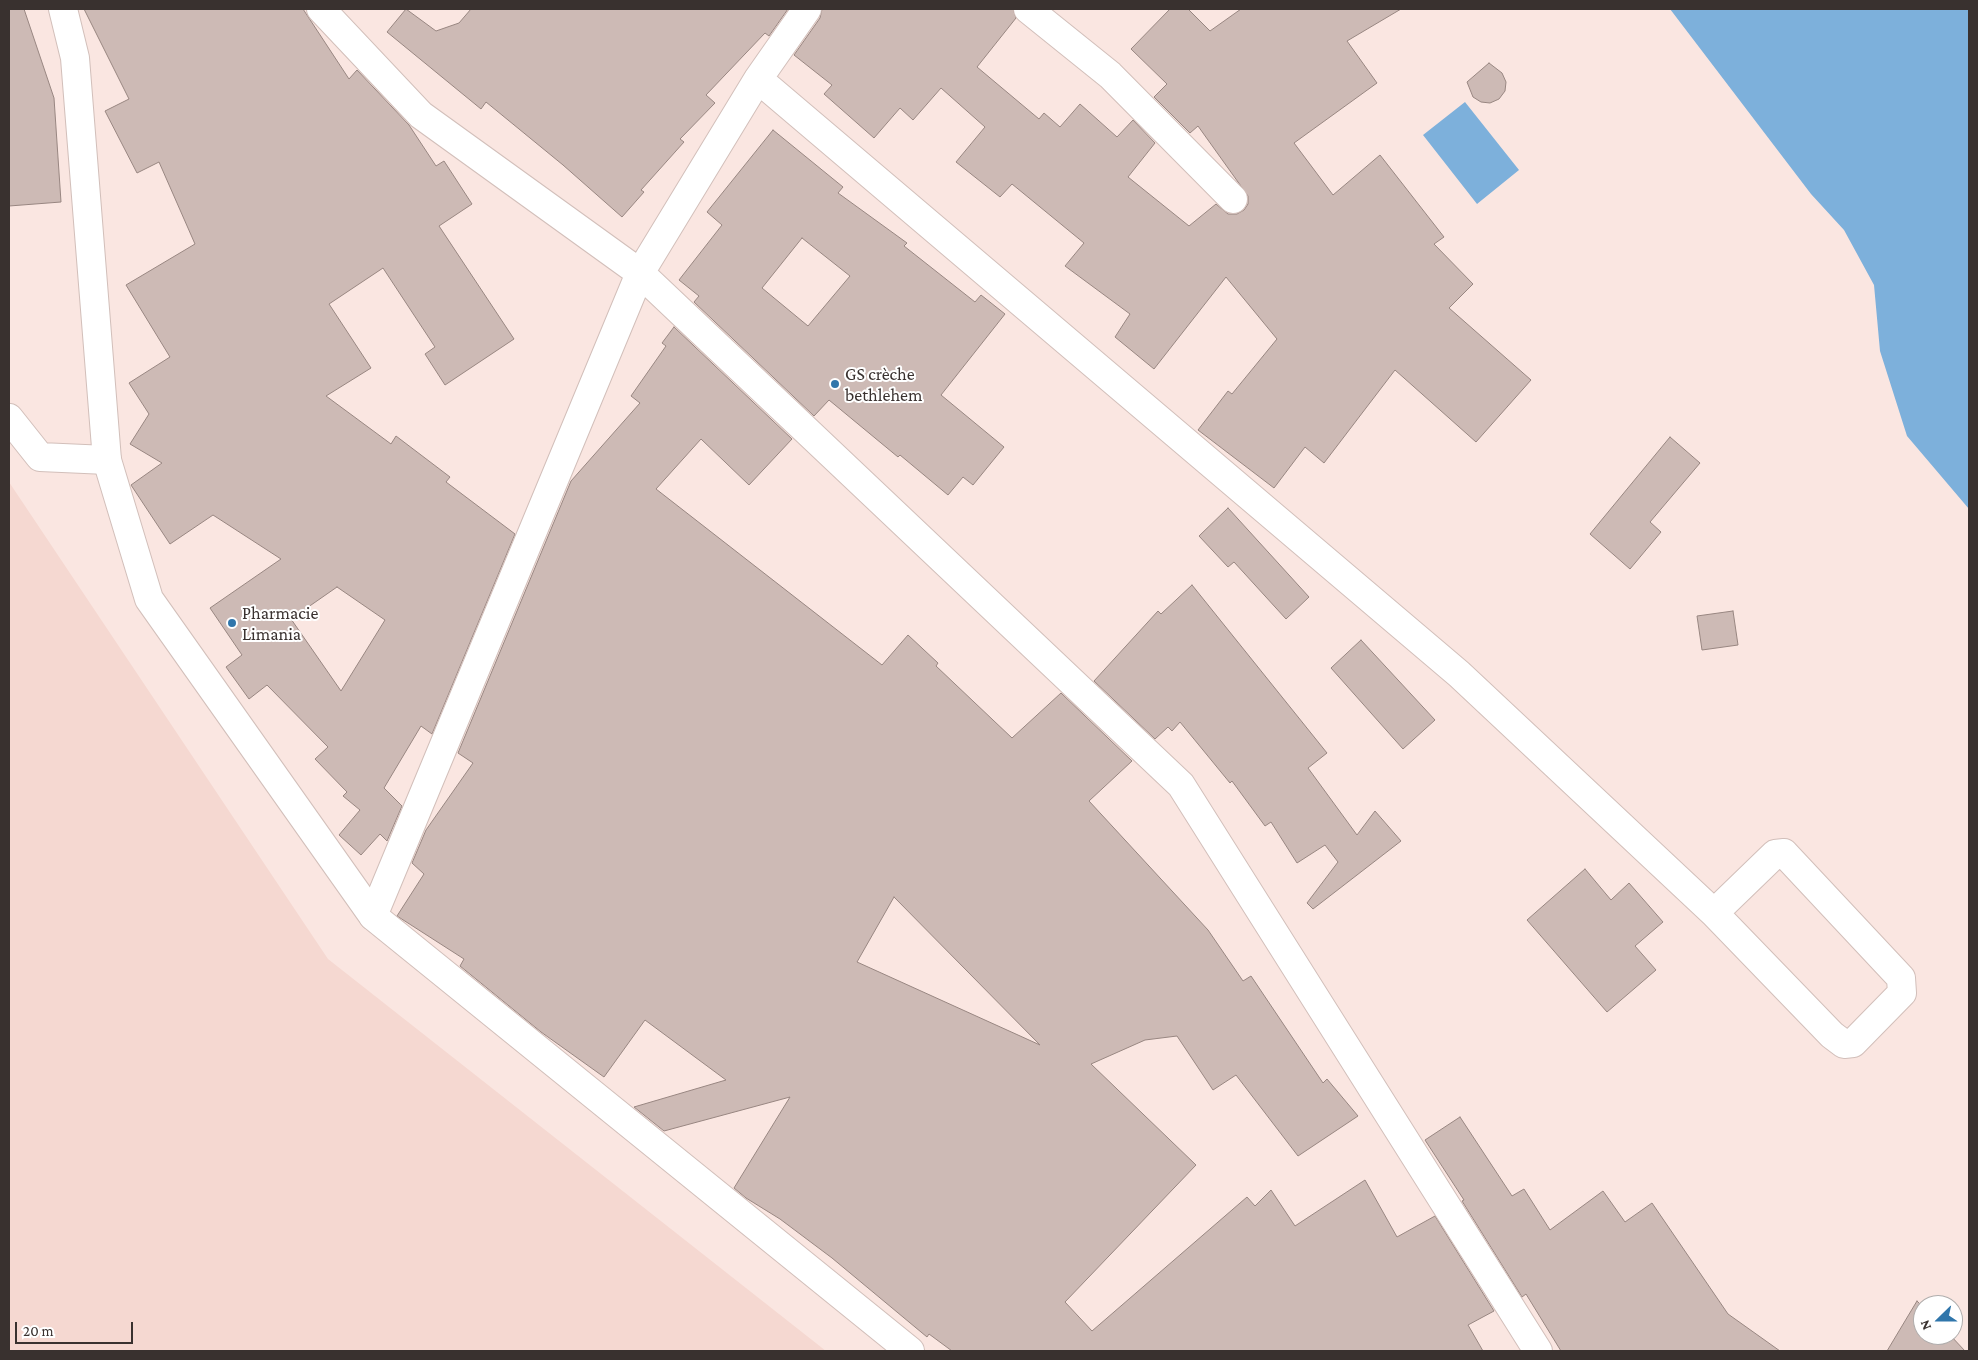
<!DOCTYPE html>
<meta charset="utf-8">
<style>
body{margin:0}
#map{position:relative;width:1978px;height:1360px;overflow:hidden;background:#fae6e1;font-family:"Crimson Pro",serif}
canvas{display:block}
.frame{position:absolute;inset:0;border:10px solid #39312f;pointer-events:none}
.north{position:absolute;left:1913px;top:1295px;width:50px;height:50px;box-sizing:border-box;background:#fff;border:1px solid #b0adac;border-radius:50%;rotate:248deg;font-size:14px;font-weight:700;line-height:20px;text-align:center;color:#39312f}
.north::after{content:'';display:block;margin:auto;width:18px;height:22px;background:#3076ab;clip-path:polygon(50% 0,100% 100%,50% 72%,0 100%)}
.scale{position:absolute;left:15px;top:1322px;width:118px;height:22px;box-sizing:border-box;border:2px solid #39312f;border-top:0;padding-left:6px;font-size:15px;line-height:18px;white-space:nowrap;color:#39312f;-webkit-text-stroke:4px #fff;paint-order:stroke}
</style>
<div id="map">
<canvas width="1978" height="1360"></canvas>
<div class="frame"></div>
<div class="north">N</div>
<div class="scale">20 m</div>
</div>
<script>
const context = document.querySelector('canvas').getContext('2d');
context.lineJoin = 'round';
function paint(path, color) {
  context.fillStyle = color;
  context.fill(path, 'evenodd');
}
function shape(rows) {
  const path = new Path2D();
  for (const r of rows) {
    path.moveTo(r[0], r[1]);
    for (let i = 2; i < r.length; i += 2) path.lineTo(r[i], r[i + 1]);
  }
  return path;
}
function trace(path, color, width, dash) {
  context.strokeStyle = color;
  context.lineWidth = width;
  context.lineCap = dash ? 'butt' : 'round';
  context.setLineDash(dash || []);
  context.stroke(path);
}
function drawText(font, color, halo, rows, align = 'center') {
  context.font = font + ' "Crimson Pro",serif';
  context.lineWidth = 4;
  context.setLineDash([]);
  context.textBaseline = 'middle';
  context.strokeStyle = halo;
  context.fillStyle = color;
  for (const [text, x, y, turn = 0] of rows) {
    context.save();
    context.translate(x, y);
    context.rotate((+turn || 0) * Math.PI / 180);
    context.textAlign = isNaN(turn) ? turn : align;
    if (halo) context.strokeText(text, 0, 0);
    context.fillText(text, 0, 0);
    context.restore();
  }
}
const built = shape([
 [9,482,328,959,826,1351,9,1351]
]);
const water = shape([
 [1670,9,1969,9,1969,509,1907,436,1880,351,1874,285,1844,230,1811,194],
 [1465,102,1519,170,1477,204,1423,135]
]);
const building = shape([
 [9,9,24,9,54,98,61,202,9,206,9,9],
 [84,9,303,9,349,79,357,70,409,125,436,166,444,161,472,204,439,226,514,339,445,385,425,354,435,347,383,268,329,304,371,368,326,396,391,444,396,436,450,477,446,482,515,534,432,734,421,726,384,788,402,806,387,841,380,834,361,855,339,835,360,810,343,796,347,792,315,759,328,747,267,685,249,699,226,667,242,655,210,608,281,559,213,515,170,544,131,485,162,463,130,444,149,414,129,383,170,357,126,285,195,244,159,162,137,173,105,111,129,99,84,9],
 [337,587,385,620,341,691,291,619,337,587],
 [406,9,436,31,459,23,471,9,788,9,769,36,765,33,706,95,715,103,680,139,684,142,641,190,644,192,622,217,563,165,486,102,481,109,387,32,406,9],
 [822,9,1013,9,1016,18,977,67,1039,119,1044,113,1060,127,1080,104,1117,137,1133,120,1155,143,1128,177,1189,226,1216,204,1228,214,1237,214,1244,210,1248,204,1248,196,1198,126,1190,133,1154,97,1167,84,1131,49,1170,9,1188,9,1210,31,1241,9,1401,9,1347,41,1377,83,1294,143,1333,195,1380,155,1444,237,1434,244,1473,284,1449,308,1531,380,1476,442,1395,370,1324,463,1305,447,1274,488,1198,430,1228,391,1232,394,1277,339,1226,277,1154,369,1115,337,1130,314,1065,266,1084,243,1012,184,1000,197,956,162,985,127,941,88,913,120,900,108,874,138,824,94,832,85,794,55,820,18,822,9],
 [1489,63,1502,73,1506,82,1505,91,1499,99,1490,103,1481,102,1473,97,1467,82,1489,63],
 [773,130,843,187,838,193,907,243,904,246,975,302,981,295,1005,314,941,395,1004,447,973,485,963,477,948,495,900,455,898,457,829,400,814,416,694,302,699,296,679,280,722,225,707,212,773,130],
 [802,238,850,276,808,326,762,288,802,238],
 [674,327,792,439,749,485,701,439,656,489,882,665,908,635,938,663,936,666,1012,738,1061,693,1132,761,1089,801,1208,930,1243,981,1251,976,1323,1083,1327,1079,1358,1116,1298,1156,1236,1075,1213,1090,1177,1036,1145,1040,1091,1064,1196,1165,1065,1302,1092,1331,1247,1197,1255,1206,1271,1190,1295,1226,1365,1180,1397,1237,1435,1216,1494,1311,1468,1325,1483,1351,952,1351,929,1334,927,1337,832,1258,780,1219,746,1198,734,1188,790,1097,664,1131,634,1107,726,1080,645,1020,604,1077,541,1032,460,966,464,959,397,916,424,874,412,863,426,830,473,763,458,753,571,481,640,403,631,396,666,346,662,343,674,327],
 [894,897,1040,1045,857,962,894,897],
 [1670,437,1700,463,1650,522,1661,532,1630,569,1590,534,1670,437],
 [1228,508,1309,597,1286,619,1234,562,1228,567,1199,536,1228,508],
 [1192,585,1327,753,1308,768,1357,835,1375,811,1401,841,1313,909,1307,903,1338,862,1325,845,1297,863,1271,822,1265,826,1232,781,1230,783,1180,722,1172,731,1168,727,1155,739,1094,681,1158,611,1161,614,1192,585],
 [1733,611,1738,645,1702,650,1697,616,1733,611],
 [1361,640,1435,720,1403,749,1331,668,1361,640],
 [1585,869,1611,900,1629,883,1663,922,1635,946,1656,970,1607,1012,1527,920,1585,869],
 [1460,1117,1512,1196,1524,1189,1550,1230,1603,1191,1625,1222,1652,1203,1728,1314,1780,1351,1561,1351,1526,1294,1522,1297,1462,1201,1464,1200,1425,1140,1460,1117],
 [1917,1301,1923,1307,1923,1335,1950,1335,1965,1351,1887,1351,1917,1301]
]);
const minor = shape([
 [321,9,421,115,640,273,1181,785,1538,1351],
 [1028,9,1110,75,1233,199],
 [758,79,1459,674,1714,913],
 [9,418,40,457,107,460],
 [1784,853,1901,978,1902,993,1853,1043,1844,1044,1832,1035,1714,913,1775,854,1784,853],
 [373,916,640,273,758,79,807,9]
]);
const tertiary = shape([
 [63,9,75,58,107,460,149,599,373,916,910,1351]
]);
const markers = [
 [835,384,5,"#3076ab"],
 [232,623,5,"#3076ab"]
];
const poiNames = [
 ["GS crèche",845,374],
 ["bethlehem",845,395],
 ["Pharmacie",242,613],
 ["Limania",242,634]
];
paint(built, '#f5d8d1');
paint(water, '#7db0db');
paint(building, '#cdbab5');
trace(building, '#988681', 1);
trace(minor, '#d2bfba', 30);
trace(tertiary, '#d2bfba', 30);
trace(minor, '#fff', 28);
trace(tertiary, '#fff', 28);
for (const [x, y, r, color] of markers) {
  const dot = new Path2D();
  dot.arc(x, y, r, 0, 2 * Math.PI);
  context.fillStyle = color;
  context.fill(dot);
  trace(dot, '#fff', 2);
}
drawText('18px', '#39312f', '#fff', poiNames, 'left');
</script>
